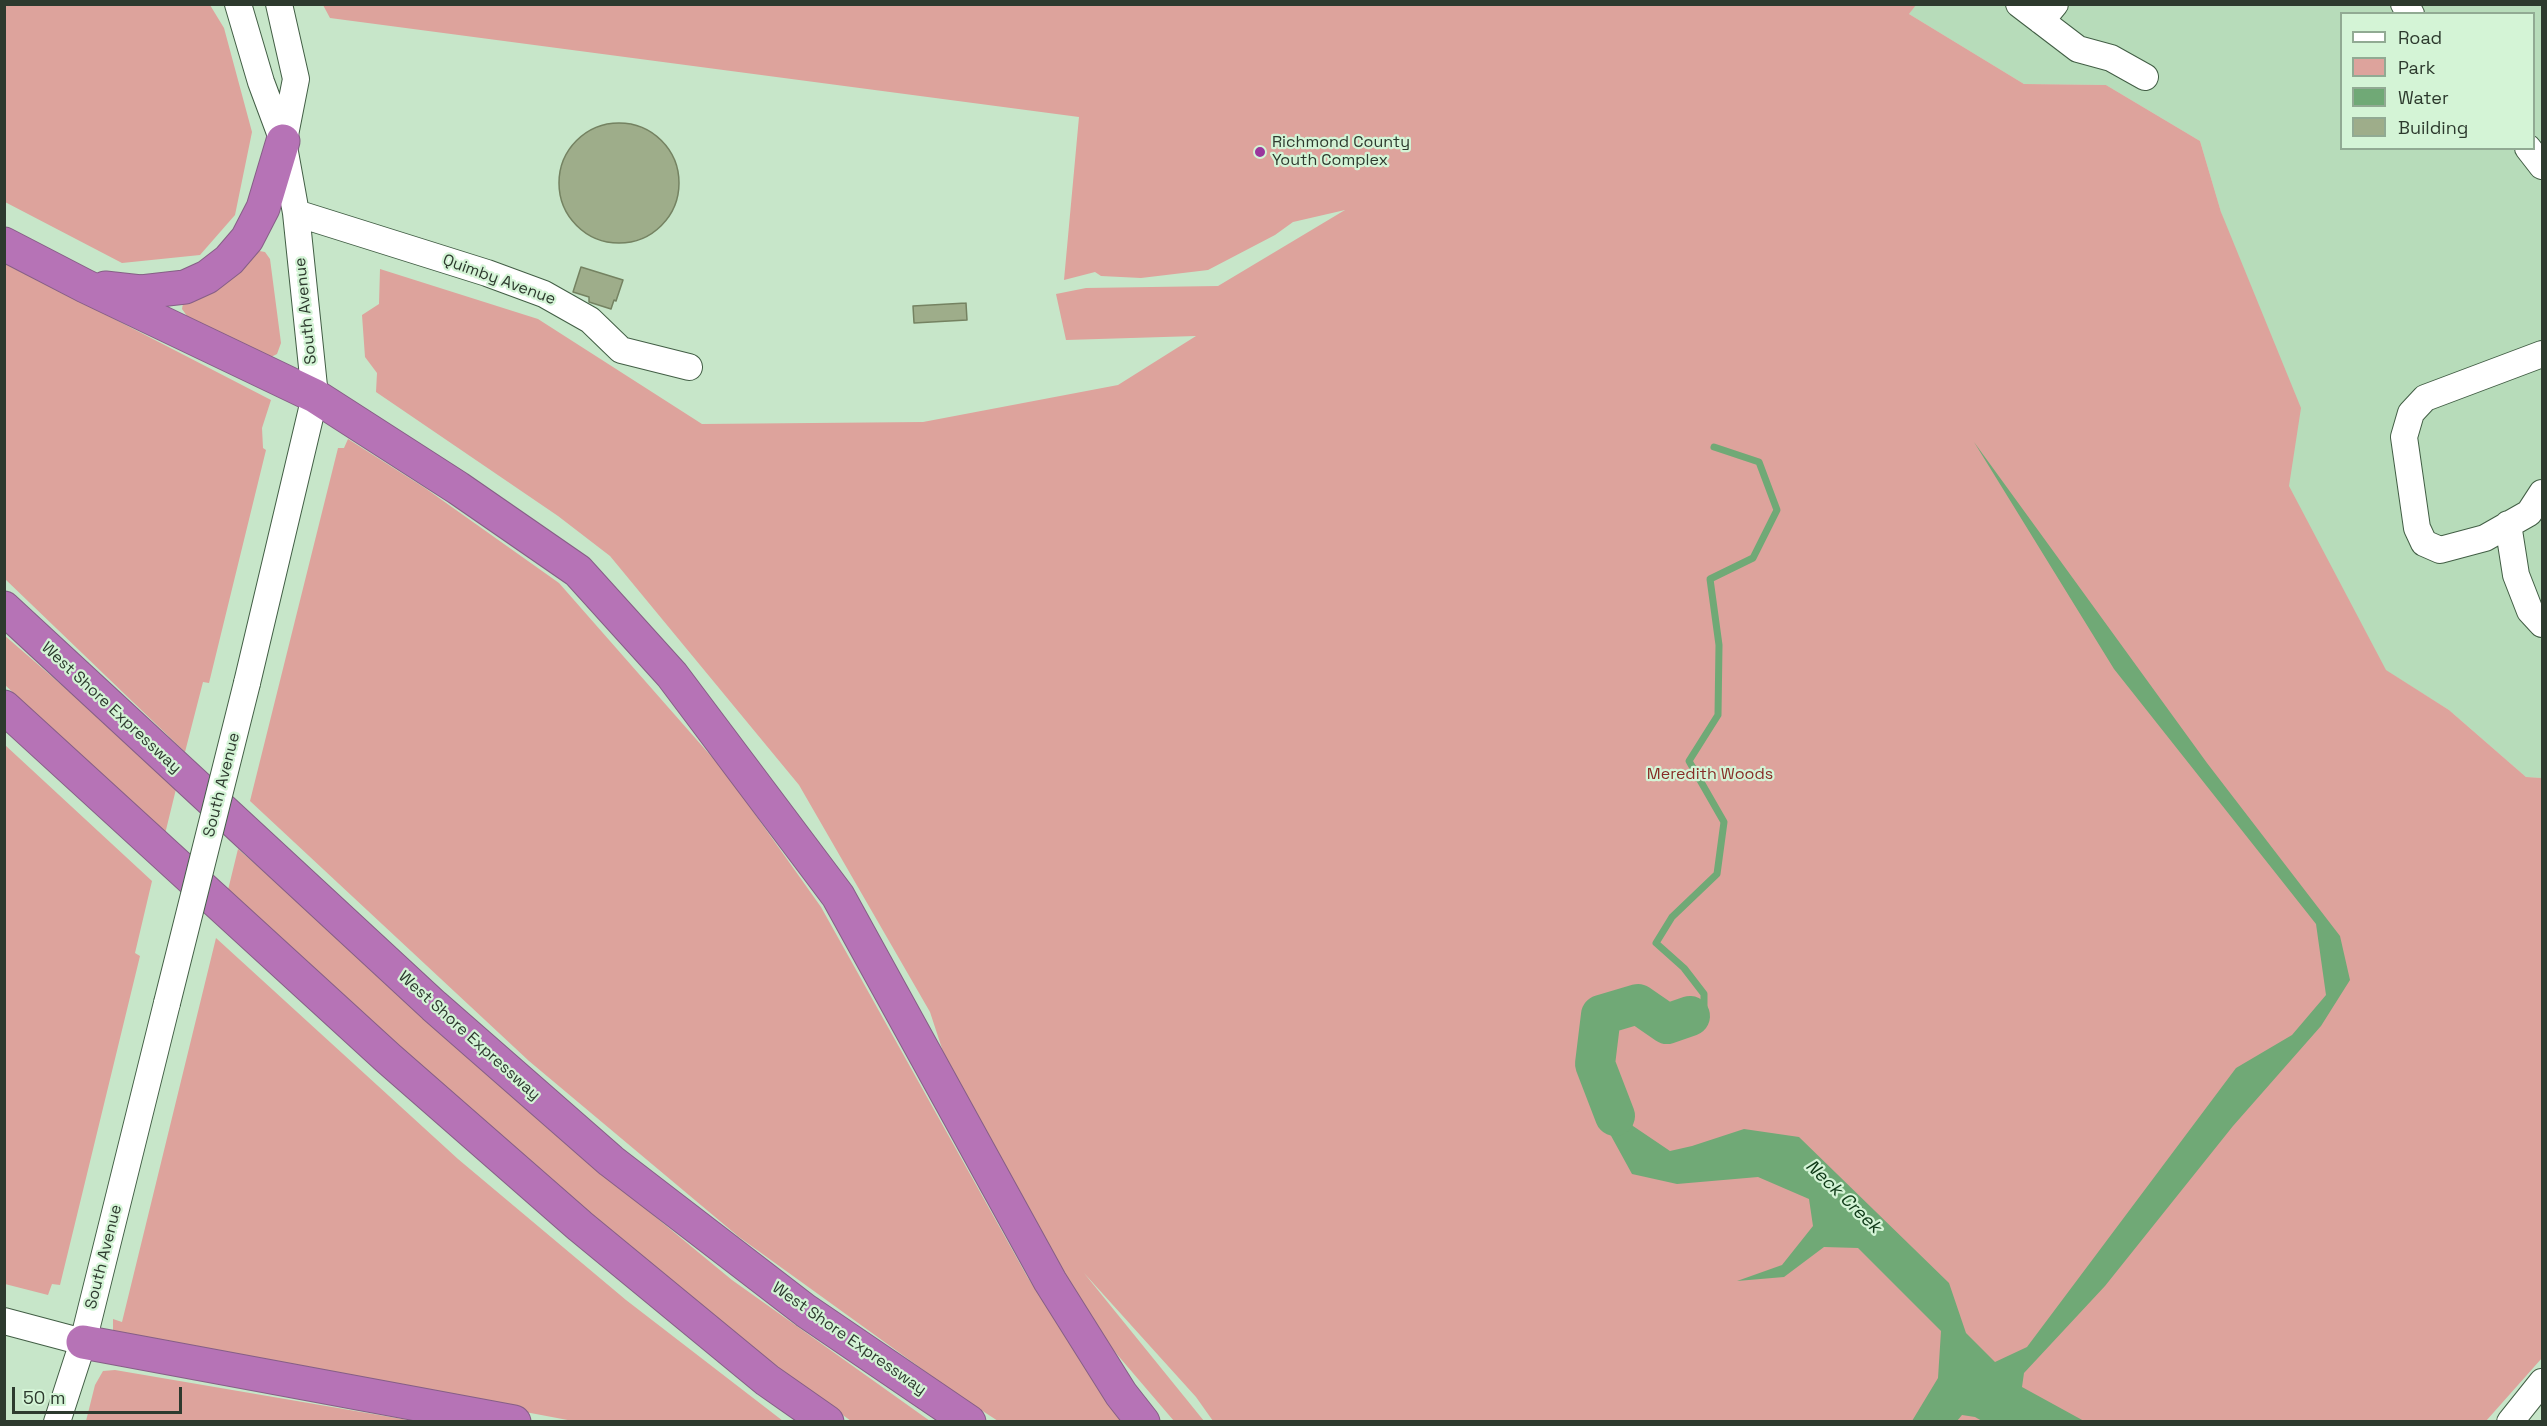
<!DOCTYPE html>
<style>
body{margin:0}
#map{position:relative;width:2547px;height:1426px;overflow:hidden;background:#c7e6c9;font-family:"Space Grotesk",sans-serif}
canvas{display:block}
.frame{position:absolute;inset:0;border:6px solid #2d3a2e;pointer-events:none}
.legend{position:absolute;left:2340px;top:12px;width:195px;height:138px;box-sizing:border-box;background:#d4f4d6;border:2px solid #91aa93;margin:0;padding:8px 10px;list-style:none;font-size:18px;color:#2d3a2e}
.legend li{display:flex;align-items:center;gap:12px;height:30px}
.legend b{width:30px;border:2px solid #91aa93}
.scale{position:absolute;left:12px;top:1387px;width:170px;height:27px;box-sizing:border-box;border:3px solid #2d3a2e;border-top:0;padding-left:8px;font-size:18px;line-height:21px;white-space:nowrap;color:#2d3a2e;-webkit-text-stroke:4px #d4f4d6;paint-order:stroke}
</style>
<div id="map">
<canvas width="2547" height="1426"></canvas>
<div class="frame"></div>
<ul class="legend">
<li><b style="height:8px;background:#fff"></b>Road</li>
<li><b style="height:16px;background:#dda39c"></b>Park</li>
<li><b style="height:16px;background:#70a976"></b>Water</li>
<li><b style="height:16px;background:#9ead8a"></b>Building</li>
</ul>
<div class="scale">50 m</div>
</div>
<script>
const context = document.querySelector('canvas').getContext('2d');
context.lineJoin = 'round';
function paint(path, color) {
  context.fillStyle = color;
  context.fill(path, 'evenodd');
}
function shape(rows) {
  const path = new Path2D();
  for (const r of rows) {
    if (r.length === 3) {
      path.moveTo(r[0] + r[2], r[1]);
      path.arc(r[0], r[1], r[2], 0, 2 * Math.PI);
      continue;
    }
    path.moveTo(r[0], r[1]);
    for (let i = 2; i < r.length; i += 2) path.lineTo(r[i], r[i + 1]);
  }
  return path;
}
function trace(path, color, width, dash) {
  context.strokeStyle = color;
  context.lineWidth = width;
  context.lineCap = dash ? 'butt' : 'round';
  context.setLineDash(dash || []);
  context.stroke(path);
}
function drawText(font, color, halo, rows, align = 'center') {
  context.font = font + ' "Space Grotesk",sans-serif';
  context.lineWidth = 4.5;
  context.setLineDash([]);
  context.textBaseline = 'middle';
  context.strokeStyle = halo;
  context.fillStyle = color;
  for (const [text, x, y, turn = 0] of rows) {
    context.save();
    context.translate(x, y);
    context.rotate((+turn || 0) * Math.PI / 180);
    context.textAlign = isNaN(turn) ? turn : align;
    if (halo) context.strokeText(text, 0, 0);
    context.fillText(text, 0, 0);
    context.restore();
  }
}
const built = shape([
 [1916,4,2542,5,2542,778,2526,777,2449,710,2358,653,2287,502,2221,212,2200,141,2106,85,2024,84,1909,14],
 [2342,14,2534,14,2534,148,2342,148]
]);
const green = shape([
 [4,5,210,5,224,28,252,132,235,215,200,255,122,263,5,202],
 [323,5,1916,5,1909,14,2024,84,2106,85,2200,141,2221,212,2301,408,2289,486,2386,670,2449,710,2526,777,2542,778,2542,1358,2486,1421,1213,1421,1196,1397,1084,1273,1204,1421,1174,1421,1103,1338,1043,1241,950,1073,930,1012,799,785,610,556,558,516,376,392,377,373,365,357,362,315,379,304,380,269,538,319,702,424,923,422,1118,385,1196,336,1066,340,1056,294,1086,288,1218,286,1345,210,1293,222,1275,235,1208,270,1141,278,1101,276,1095,272,1064,280,1079,117,330,18],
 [254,250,265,252,270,259,281,343,277,354,271,357,187,316,182,309,183,303],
 [4,262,271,400,262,428,263,448,266,450,209,683,203,682,185,752,5,579],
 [348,439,425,488,559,583,725,772,821,907,1028,1278,1123,1421,998,1421,958,1395,739,1237,529,1061,250,801,338,448,344,448],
 [4,635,177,785,165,834,5,685],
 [5,745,152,881,135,953,140,956,60,1285,52,1284,48,1295,5,1284],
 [238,849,384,976,545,1126,732,1280,930,1421,851,1421,703,1311,507,1148,227,894],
 [216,938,458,1159,626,1300,783,1421,573,1421,117,1335,113,1330,113,1319,122,1322],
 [115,1370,414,1421,86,1421,95,1385,103,1371]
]);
const water = shape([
 [1974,442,2207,763,2340,936,2350,980,2321,1026,2233,1126,2105,1286,2024,1373,2022,1387,2084,1421,1982,1421,1975,1417,1962,1415,1957,1421,1912,1421,1938,1378,1941,1331,1858,1248,1824,1247,1784,1277,1737,1281,1782,1265,1813,1226,1809,1199,1758,1177,1677,1184,1632,1174,1598,1112,1595,1064,1633,1126,1670,1151,1692,1146,1744,1129,1799,1137,1949,1283,1966,1333,1995,1362,2027,1347,2236,1068,2292,1035,2326,995,2316,924,2114,669]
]);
const stream = shape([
 [1690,1016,1704,1011,1704,994,1684,968,1656,943,1672,917,1717,874,1724,822,1689,761,1718,715,1719,645,1710,579,1753,558,1777,510,1759,462,1714,447]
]);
const river = shape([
 [1615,1116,1595,1064,1601,1015,1638,1004,1667,1024,1690,1016]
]);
const building = shape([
 [619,183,60],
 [581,267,623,280,616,301,614,300,611,309,589,302,589,297,573,292,581,267],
 [966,303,967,320,914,323,913,306,966,303]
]);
const minor = shape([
 [238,4,261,82,283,141,296,213,315,396,247,683],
 [279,4,296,79,284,140],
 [2019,4,2078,49,2111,58,2145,77],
 [2404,4,2411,14],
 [2041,21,2055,4],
 [2528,148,2542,166],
 [296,213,487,273,544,294,590,320,621,350,689,367],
 [2542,354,2425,398,2411,413,2404,437,2417,528,2424,543,2440,550,2485,538,2529,513,2542,493],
 [2508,524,2516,575,2530,611,2542,624],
 [4,1321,83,1342],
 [57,1422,83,1342,167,1003],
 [2510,1422,2542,1382]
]);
const highway = shape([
 [4,244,85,286,315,396,458,488,578,571,672,675,838,896,1050,1281,1121,1394,1143,1422],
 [105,288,141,292,185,287,207,277,229,260,247,239,263,208,283,141],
 [4,608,434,1006,611,1161,806,1311,969,1422],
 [4,707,388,1058,580,1226,767,1380,827,1422],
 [83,1342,514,1422]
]);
const minorBridge = shape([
 [167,1003,247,683]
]);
const markers = [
 [1260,152,6,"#9a369c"]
];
const poiNames = [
 ["Richmond County",1272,143],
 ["Youth Complex",1272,161]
];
const streetNames = [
 ["Quimby Avenue",499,280,20],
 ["South Avenue",306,311,-96],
 ["West Shore Expressway",111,708,43],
 ["South Avenue",222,785,-76],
 ["West Shore Expressway",469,1036,42],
 ["South Avenue",104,1257,-76],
 ["West Shore Expressway",849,1339,35]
];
const parkNames = [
 ["Meredith Woods",1710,775]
];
const waterNames = [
 ["Neck Creek",1843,1197,44]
];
paint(built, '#b7dcba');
paint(green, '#dda39c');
paint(water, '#70a976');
trace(stream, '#70a976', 7);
trace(river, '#70a976', 40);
paint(building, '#9ead8a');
trace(building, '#748261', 1.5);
trace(minor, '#425e45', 28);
trace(highway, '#865f86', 35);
trace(minor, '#fff', 26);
trace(highway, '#b673b6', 33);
trace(minorBridge, '#425e45', 28, []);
trace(minorBridge, '#fff', 26);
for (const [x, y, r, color] of markers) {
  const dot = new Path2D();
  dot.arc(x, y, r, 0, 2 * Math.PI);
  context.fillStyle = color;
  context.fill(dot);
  trace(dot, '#d4f4d6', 2);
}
drawText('16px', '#2d3a2e', '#d4f4d6', poiNames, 'left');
drawText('16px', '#2d3a2e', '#d4f4d6', streetNames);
drawText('16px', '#872c26', '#d4f4d6', parkNames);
drawText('italic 18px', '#0e3917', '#d4f4d6', waterNames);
</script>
